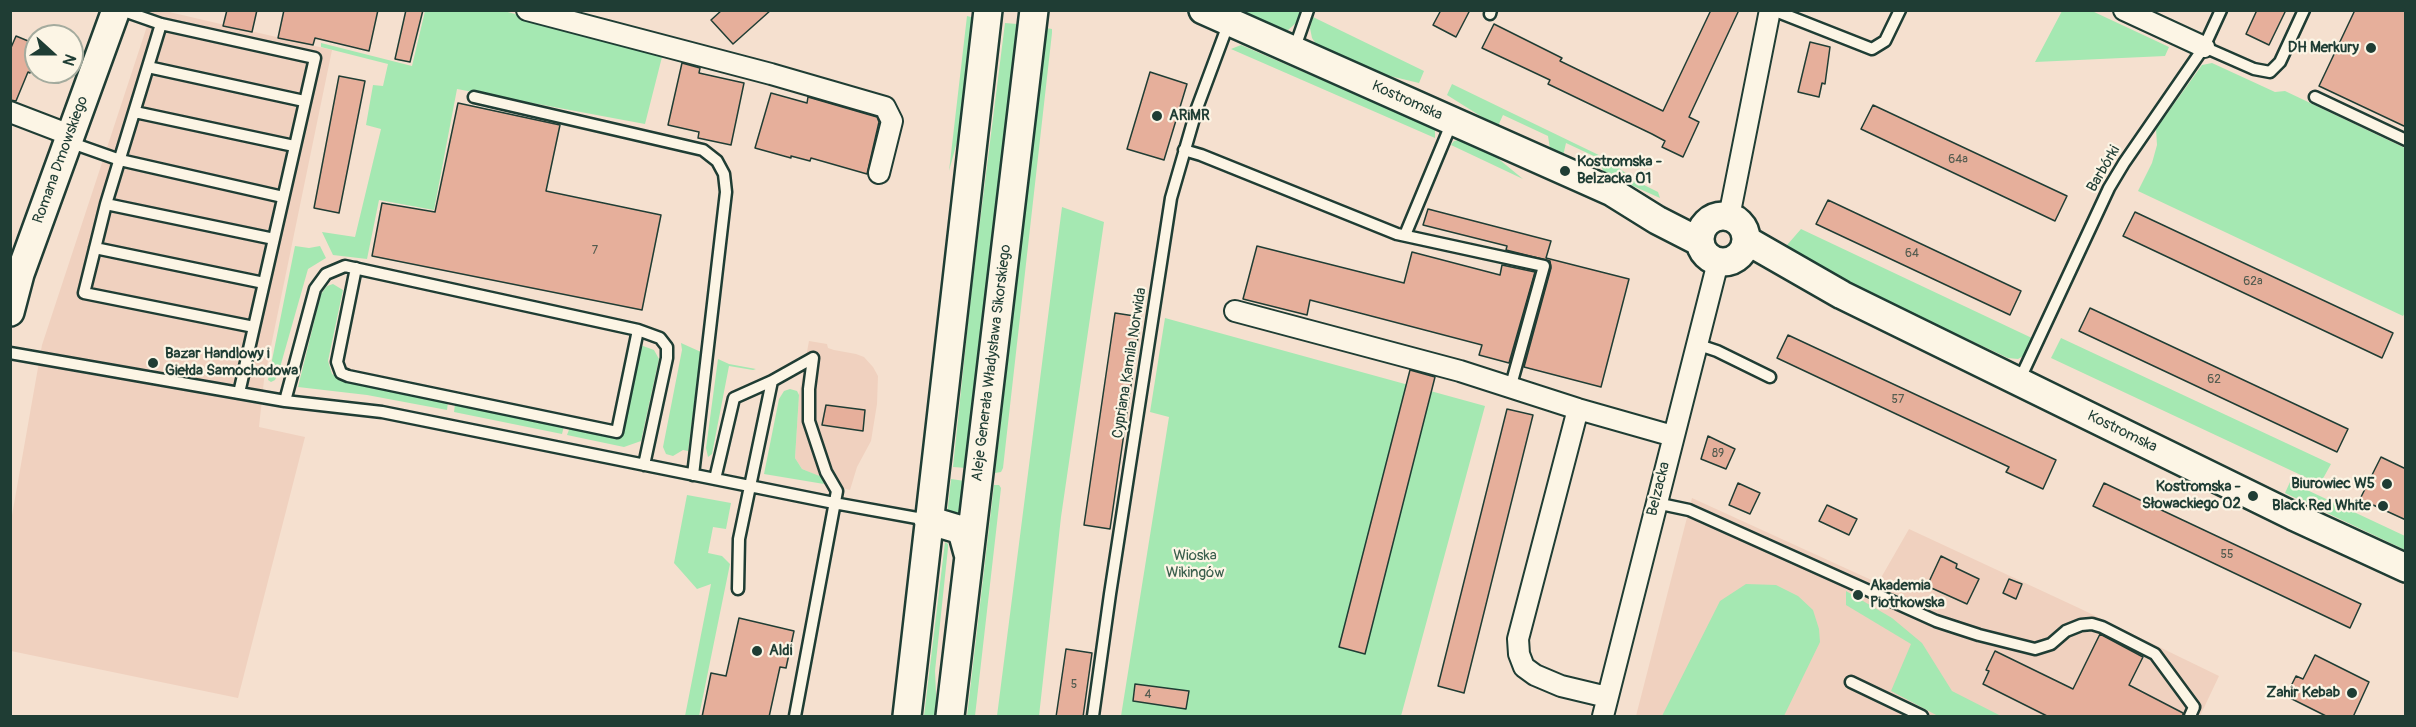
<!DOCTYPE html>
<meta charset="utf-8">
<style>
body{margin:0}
#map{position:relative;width:2416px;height:727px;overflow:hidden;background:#f5e0cf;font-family:Pangolin,sans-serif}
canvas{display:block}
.frame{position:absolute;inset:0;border:12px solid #1f3d34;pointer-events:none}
.north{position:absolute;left:24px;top:24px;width:60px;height:60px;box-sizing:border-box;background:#fcf5e5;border:2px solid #a4ab9e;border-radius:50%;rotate:111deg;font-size:16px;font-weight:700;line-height:24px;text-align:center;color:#1f3d34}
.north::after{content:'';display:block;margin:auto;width:21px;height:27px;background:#1f3d34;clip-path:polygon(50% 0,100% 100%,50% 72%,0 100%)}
</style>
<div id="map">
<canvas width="2416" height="727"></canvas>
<div class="frame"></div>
<div class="north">N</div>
</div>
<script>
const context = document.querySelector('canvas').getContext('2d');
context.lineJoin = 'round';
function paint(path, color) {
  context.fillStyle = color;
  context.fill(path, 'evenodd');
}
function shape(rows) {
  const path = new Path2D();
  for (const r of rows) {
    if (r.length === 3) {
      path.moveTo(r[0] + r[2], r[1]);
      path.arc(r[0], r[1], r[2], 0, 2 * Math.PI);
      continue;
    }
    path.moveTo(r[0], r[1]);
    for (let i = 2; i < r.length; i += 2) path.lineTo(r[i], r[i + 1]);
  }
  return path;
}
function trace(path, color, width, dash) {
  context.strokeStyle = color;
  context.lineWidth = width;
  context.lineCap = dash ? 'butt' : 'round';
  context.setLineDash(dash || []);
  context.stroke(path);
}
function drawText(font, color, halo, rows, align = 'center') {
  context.font = font + ' Pangolin,sans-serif';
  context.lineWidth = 4.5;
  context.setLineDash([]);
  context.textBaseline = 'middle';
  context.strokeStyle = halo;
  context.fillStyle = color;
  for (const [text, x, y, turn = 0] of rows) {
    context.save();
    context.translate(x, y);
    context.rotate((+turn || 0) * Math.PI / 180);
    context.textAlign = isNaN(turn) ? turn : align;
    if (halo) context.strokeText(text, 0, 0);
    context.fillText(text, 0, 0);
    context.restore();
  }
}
const built = shape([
 [152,11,165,11,332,50,264,380,259,427,305,437,238,698,11,651,11,521,42,345],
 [809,341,827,344,828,348,834,350,856,354,864,357,873,367,878,376,877,404,871,441,857,467,850,490,824,484,821,477,802,469,795,458,799,395],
 [1692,498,1878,583,1909,529,2081,609,2219,676,2200,716,1636,716]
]);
const green = shape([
 [500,10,663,53,645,124,457,89,434,210,379,200,367,259,333,255,322,232,355,237,381,129,366,125,373,85,383,86,388,64,321,47,321,43,412,66,425,11],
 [1297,10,1301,13,1296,23,1288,30,1281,31,1235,11],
 [2062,11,2092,11,2169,47,2165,56,2035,62],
 [967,16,975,18,961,127,949,171],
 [1313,17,1424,71,1419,83,1373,72,1318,47,1312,38,1310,28],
 [1005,23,1017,24,967,468,953,467,972,285],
 [1046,28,1052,29,1052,33,1003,468,1001,472,995,473],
 [1241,45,1431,127,1435,130,1435,138,1231,49],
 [2212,63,2275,92,2285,91,2405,148,2406,311,2403,316,2138,191,2152,163,2157,145,2156,129,2202,65],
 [1452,84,1607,159,1636,181,1658,192,1660,198,1604,173,1598,158,1566,143,1563,156,1550,149,1548,136,1503,115,1498,126,1490,122,1447,95],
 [1459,140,1495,156,1523,179,1451,145,1454,141],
 [1062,207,1104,222,1061,517,1039,716,997,716],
 [1801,229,2034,339,2025,355,2018,359,2008,358,1781,252],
 [295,246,309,248,320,246,326,258,308,269,279,371,275,380,271,382,268,380],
 [333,284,343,290,328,361,332,374,342,381,448,402,447,410,367,395,298,387,321,294,327,286],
 [1165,318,1485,406,1401,716,1121,716,1169,417,1150,412],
 [2061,338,2331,464,2320,484,2051,358],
 [681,343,701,352,688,451,683,450,673,456,666,454,663,447,682,350],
 [643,346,654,350,659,359,641,441,624,447,567,435,570,427,620,437,639,348],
 [718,359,729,364,756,369,753,370,729,366,712,454,708,457,706,448],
 [790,389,797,391,799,395,795,458,802,469,822,477,824,484,764,474,779,399,784,391],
 [455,404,564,426,562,434,454,412],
 [951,479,965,481,961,516,947,515],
 [2290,482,2405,536,2405,550,2285,493],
 [994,485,999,485,1001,488,975,716,967,716],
 [687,495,731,503,726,529,713,527,708,553,722,556,730,564,699,716,685,716,711,584,697,589,674,563],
 [945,542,948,544,948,548,935,671,937,716,924,716],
 [1746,584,1776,585,1798,596,1813,610,1819,629,1820,642,1784,716,1662,716,1720,601],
 [1846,591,1892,618,1922,643,1952,691,2001,716,1938,716,1891,691,1911,644,1846,605]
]);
const building = shape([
 [227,10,257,10,252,32,223,26,227,10],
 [284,10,378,10,369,51,315,38,313,45,278,38,284,10],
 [406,10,423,10,410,62,395,59,406,10],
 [722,10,771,10,733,44,711,20,722,10],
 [1441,10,1470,10,1456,37,1433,25,1441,10],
 [1711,10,1739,10,1689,117,1699,122,1683,157,1662,147,1665,141,1652,134,1548,84,1550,80,1482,48,1494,24,1562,58,1560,61,1663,111,1711,10],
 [2257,10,2286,10,2269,45,2246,34,2257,10],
 [2355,10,2406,10,2406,127,2319,86,2355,10],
 [16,36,33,43,31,47,36,49,36,59,30,73,28,72,16,101,10,100,10,50,16,36],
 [1810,42,1830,47,1825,84,1822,83,1819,97,1798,92,1810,42],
 [682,63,700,68,699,73,744,83,731,145,698,138,699,132,668,125,682,63],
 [1150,72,1187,84,1164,160,1127,149,1150,72],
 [339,76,365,81,339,213,314,208,339,76],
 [771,93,807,103,808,97,877,117,879,122,867,174,811,158,810,161,791,156,791,158,755,148,771,93],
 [458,103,560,125,546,191,661,215,642,310,372,256,382,203,435,212,458,103],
 [1873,105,2067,196,2055,221,1861,129,1873,105],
 [1828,200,2021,291,2010,315,1816,224,1828,200],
 [1428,209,1551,241,1546,258,1629,279,1601,387,1524,367,1551,268,1550,261,1506,250,1507,246,1423,225,1428,209],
 [2135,212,2393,333,2382,358,2123,236,2135,212],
 [1257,246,1404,283,1412,252,1500,275,1502,265,1535,272,1509,363,1479,355,1482,345,1310,300,1307,315,1243,299,1257,246],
 [2090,308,2348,429,2337,452,2079,331,2090,308],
 [1115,313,1141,317,1110,529,1084,525,1115,313],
 [1788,335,2056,460,2043,489,2006,472,2009,467,1777,358,1788,335],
 [1410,370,1435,377,1365,654,1339,647,1410,370],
 [826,405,865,410,863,431,822,425,826,405],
 [1507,409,1533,415,1464,693,1438,686,1507,409],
 [1708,436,1735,449,1726,469,1701,459,1708,436],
 [2381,457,2406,469,2406,520,2360,499,2381,457],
 [1738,483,1760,493,1750,514,1729,505,1738,483],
 [2104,483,2361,604,2350,628,2093,506,2104,483],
 [1827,505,1857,519,1849,535,1819,521,1827,505],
 [1941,556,1957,564,1956,568,1979,579,1967,604,1927,586,1941,556],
 [2009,579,2022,584,2016,599,2003,593,2009,579],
 [739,618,794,631,786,668,780,667,769,717,702,717,711,673,726,676,739,618],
 [2100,634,2143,657,2129,685,2183,713,2183,717,2049,717,1983,684,1989,671,1986,670,1995,651,2073,689,2100,634],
 [1066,649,1092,653,1083,717,1056,717,1066,649],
 [2315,655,2369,682,2353,717,2328,717,2286,696,2296,676,2303,679,2315,655],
 [1135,684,1189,691,1186,709,1133,701,1135,684]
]);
const lane = shape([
 [121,10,161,24,315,58,239,393],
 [1773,10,1872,49,1885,41,1900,10],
 [1490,14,1491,10],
 [161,24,106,204,84,293,254,327],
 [2204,47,2221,10],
 [1294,50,1308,10],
 [148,67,304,101],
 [474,97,703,150,717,161,724,174,726,192,693,475],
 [2315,97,2406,140],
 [135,112,294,146],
 [69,142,120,160,283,197],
 [1184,150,1201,155,1397,234,1544,266,1511,385],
 [106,204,274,239],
 [1405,235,1452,122],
 [95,248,264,283],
 [356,268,337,362,341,373,348,376,617,432,638,330],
 [1696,344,1717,351,1770,377],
 [10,353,285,401,382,412,834,503,928,520],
 [2019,381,2109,188,2124,163,2204,47,2254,69,2270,72,2280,62,2304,10],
 [285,401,315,289,326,274,345,266,638,330,660,338,667,347,667,358,644,465],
 [715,479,734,398,772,381],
 [1656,503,1689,510,1936,621,1979,635,2035,649,2051,644,2066,631,2081,625,2092,624,2102,627,2155,654,2194,707,2190,716],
 [738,589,739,539,772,381,813,358],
 [1851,682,1922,716],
 [795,716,837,491,826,472,809,421,809,389,813,358],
 [1093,716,1110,594,1171,198,1197,108,1229,22]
]);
const street = shape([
 [527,10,771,74,885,107,892,121,879,173],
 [2124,10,2204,47],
 [10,112,70,135],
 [1729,217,1770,10],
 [1235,311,1460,371,1578,409,1673,436],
 [1578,409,1518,639,1519,654,1524,667,1535,675,1561,686,1607,697],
 [1603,716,1718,262]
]);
const secondary = shape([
 [1203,10,1612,192,1657,220,1700,242],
 [1723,239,23],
 [1746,240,1842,295,2293,516,2406,568],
 [10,312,20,274,116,10],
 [928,520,958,529,963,535,969,557],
 [907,716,988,10],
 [950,716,1034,10]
]);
const markers = [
 [2371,48,6,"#1f3d34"],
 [1157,116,6,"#1f3d34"],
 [1565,171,6,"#1f3d34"],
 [153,363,6,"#1f3d34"],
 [2387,484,6,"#1f3d34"],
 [2253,496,6,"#1f3d34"],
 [2383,506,6,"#1f3d34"],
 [1858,595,6,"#1f3d34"],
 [757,651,6,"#1f3d34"],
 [2352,693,6,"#1f3d34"]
];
const numberNames = [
 ["64a",1958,160],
 ["7",595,251],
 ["64",1912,254],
 ["62a",2253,282],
 ["62",2214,380],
 ["57",1898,400],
 ["89",1718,454],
 ["55",2227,555],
 ["5",1074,685],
 ["4",1148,695]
];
const poiNames = [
 ["DH Merkury",2359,48],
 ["ARiMR",1169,116,"left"],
 ["Kostromska -",1577,162,"left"],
 ["Belzacka 01",1577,179,"left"],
 ["Bazar Handlowy i",165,354,"left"],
 ["Giełda Samochodowa",165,371,"left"],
 ["Biurowiec W5",2375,484],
 ["Kostromska -",2241,487],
 ["Słowackiego 02",2241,504],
 ["Black Red White",2371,506],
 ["Akademia",1870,586,"left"],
 ["Piotrkowska",1870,603,"left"],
 ["Aldi",769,651,"left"],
 ["Zahir Kebab",2340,693]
];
const streetNames = [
 ["Kostromska",1407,101,24],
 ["Romana Dmowskiego",61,160,-70],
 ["Barbórki",2104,169,-60],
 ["Aleje Generała Władysława Sikorskiego",992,363,-83],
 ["Cypriana Kamila Norwida",1130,363,-81],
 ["Kostromska",2122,432,26],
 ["Belzacka",1659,489,-76]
];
const parkNames = [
 ["Wioska",1195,556],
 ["Wikingów",1195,573]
];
paint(built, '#f0d1bf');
paint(green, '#a5e8b2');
paint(building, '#e6af9b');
trace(building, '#1f3d34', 1.5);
trace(lane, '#1f3d34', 15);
trace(street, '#1f3d34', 24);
trace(secondary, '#1f3d34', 32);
trace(lane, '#fcf5e5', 10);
trace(street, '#fcf5e5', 20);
trace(secondary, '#fcf5e5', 27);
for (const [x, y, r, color] of markers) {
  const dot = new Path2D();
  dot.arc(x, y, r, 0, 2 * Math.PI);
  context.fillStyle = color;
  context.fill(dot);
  trace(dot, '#fcf5e5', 2);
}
drawText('12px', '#515a4e', null, numberNames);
drawText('bold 15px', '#1f3d34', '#fcf5e5', poiNames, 'right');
drawText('15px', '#1f3d34', '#fcf5e5', streetNames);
drawText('15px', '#3a5f4d', '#fcf5e5', parkNames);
</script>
